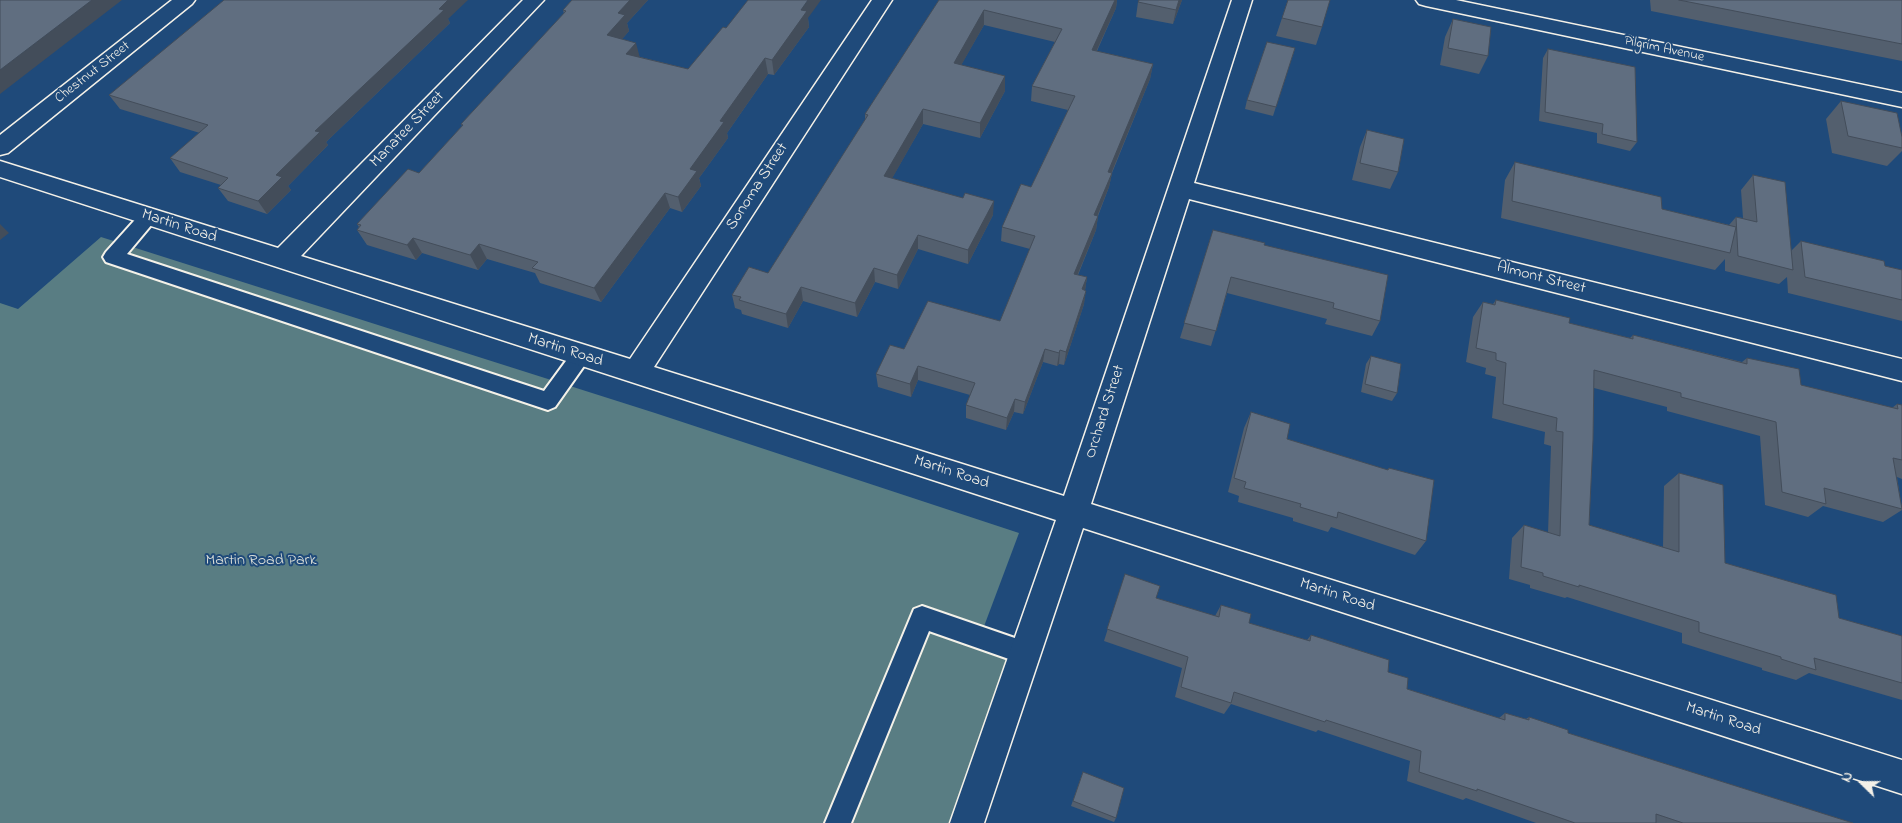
<!DOCTYPE html>
<style>
body{margin:0}
#map{position:relative;width:1902px;height:823px;overflow:hidden;background:#1f4a7a;font-family:"Indie Flower",sans-serif}
canvas{display:block}
.north{position:absolute;left:1837px;top:758px;width:50px;height:50px;-webkit-text-stroke:4px #1f4a7a;paint-order:stroke;rotate:292deg;font-size:14px;font-weight:700;line-height:20px;text-align:center;color:#f4f1e8}
.north::after{content:'';display:block;margin:auto;width:18px;height:22px;background:#f4f1e8;clip-path:polygon(50% 0,100% 100%,50% 72%,0 100%)}
</style>
<div id="map">
<canvas width="1902" height="823"></canvas>
<div class="north">N</div>
</div>
<script>
const context = document.querySelector('canvas').getContext('2d');
context.lineJoin = 'round';
function paint(path, color) {
  context.fillStyle = color;
  context.fill(path, 'evenodd');
}
function shape(rows) {
  const path = new Path2D();
  for (const r of rows) {
    path.moveTo(r[0], r[1]);
    for (let i = 2; i < r.length; i += 2) path.lineTo(r[i], r[i + 1]);
  }
  return path;
}
function trace(path, color, width, dash) {
  context.strokeStyle = color;
  context.lineWidth = width;
  context.lineCap = dash ? 'butt' : 'round';
  context.setLineDash(dash || []);
  context.stroke(path);
}
function drawText(font, color, halo, rows, align = 'center') {
  context.font = font + ' "Indie Flower",sans-serif';
  context.lineWidth = 4;
  context.setLineDash([]);
  context.textBaseline = 'middle';
  context.strokeStyle = halo;
  context.fillStyle = color;
  for (const [text, x, y, turn = 0] of rows) {
    context.save();
    context.translate(x, y);
    context.rotate((+turn || 0) * Math.PI / 180);
    context.textAlign = isNaN(turn) ? turn : align;
    if (halo) context.strokeText(text, 0, 0);
    context.fillText(text, 0, 0);
    context.restore();
  }
}
const green = shape([
 [101,237,655,413,1019,533,977,645,1022,661,966,823,0,823,0,303,18,309]
]);
const lane = shape([
 [149,210,156,212,158,217,127,254,544,391,574,350,581,348,588,350,591,356,555,407,548,410,106,262,103,257,106,252,142,212,149,210],
 [922,606,1035,645,1038,653,1035,661,1026,665,929,631,851,823,825,823,914,609,922,606]
]);
const street = shape([
 [172,0,195,0,192,4,8,153,0,155,0,135,172,0],
 [523,0,544,0,301,256,630,359,872,0,892,0,654,367,1064,496,1232,0,1252,0,1194,183,1902,359,1902,381,1189,199,1091,504,1902,760,1902,794,1083,528,984,823,950,823,1056,520,0,177,0,161,278,248,523,0],
 [1416,0,1456,0,1902,93,1902,107,1426,6,1419,4,1416,0]
]);
const wall = shape([
 [572,0,648,0,627,23,629,31,622,39,640,57,688,69,726,28,808,18,809,27,774,75,768,74,727,133,728,138,699,178,701,186,682,212,670,208,601,302,540,283,535,273,487,259,478,270,422,253,416,260,367,245,357,230,359,227,357,224,419,173,462,126,461,124,564,14,563,10],
 [939,0,1117,0,1116,8,1097,51,1153,64,1150,79,1112,173,1109,187,1098,216,1096,230,1078,275,1087,277,1085,290,1084,304,1064,365,1059,364,1057,366,1043,362,1023,414,1014,412,1006,430,966,418,966,405,970,395,918,380,911,397,878,387,876,374,904,349,1000,321,1030,249,1001,241,1002,227,1031,187,1068,110,1031,101,1032,86,1055,42,984,25,961,65,1005,91,980,138,923,124,892,178,993,215,968,264,918,249,898,289,875,282,857,317,803,301,788,328,742,314,741,310,735,308,732,295,768,273,865,120,865,114],
 [1182,0,1173,24,1136,17,1138,2],
 [1288,0,1322,27,1316,45,1276,36],
 [1650,0,1902,0,1902,61,1651,11],
 [448,19,450,23,326,142,328,145,288,186,291,190,267,214,228,201,218,188,221,185,180,172,170,158,200,133,120,109,109,95],
 [1453,19,1488,56,1479,74,1440,65,1445,37],
 [1295,48,1273,116,1245,109,1247,100],
 [1548,49,1637,142,1630,151,1597,143,1597,133,1539,121,1543,58],
 [1841,101,1902,137,1902,151,1887,166,1832,153,1826,119],
 [1367,130,1398,172,1390,189,1352,180,1360,147],
 [1515,162,1662,209,1729,225,1736,217,1743,218,1741,190,1753,175,1791,251,1801,241,1885,266,1902,270,1902,321,1788,293,1787,277,1779,284,1725,271,1725,259,1715,270,1501,218,1505,180],
 [1213,230,1264,245,1380,321,1372,336,1325,324,1327,319,1227,293,1211,346,1180,338],
 [1496,300,1569,323,1630,338,1633,335,1742,362,1747,358,1801,385,1892,408,1897,404,1902,405,1902,479,1897,477,1902,510,1883,522,1823,506,1808,517,1765,505,1760,436,1667,411,1667,407,1594,388,1589,525,1663,547,1664,486,1679,473,1725,563,1839,618,1902,636,1902,700,1809,673,1796,680,1762,670,1762,668,1682,643,1682,633,1567,597,1565,598,1530,588,1530,585,1509,579,1512,538,1524,525,1548,533,1551,446,1544,444,1545,432,1492,418,1496,377,1485,374,1486,368,1466,362,1473,317,1483,302,1493,304],
 [1371,356,1397,393,1392,401,1361,392,1366,364],
 [1251,412,1287,439,1387,470,1389,468,1426,541,1415,555,1331,527,1328,532,1293,521,1293,518,1238,502,1239,496,1228,492,1244,428],
 [1125,574,1156,598,1215,616,1221,605,1249,623,1307,640,1311,635,1388,672,1407,689,1499,718,1505,713,1526,719,1529,717,1568,733,1853,823,1536,823,1466,798,1463,800,1407,781,1410,761,1318,730,1316,732,1231,704,1224,714,1175,697,1182,668,1104,641],
 [1083,772,1116,818,1114,822,1071,806]
]);
const shadedWall = shape([
 [92,0,122,0,0,94,0,70],
 [448,0,468,0,448,19,450,23,326,142,328,145,288,186,291,190,267,214,258,201,276,175,315,131],
 [630,0,648,0,627,23,629,31,612,51,607,35,618,13],
 [808,0,821,0,808,18,809,27,774,75,772,60,801,10],
 [1115,0,1117,0,1116,8,1090,65,1092,50],
 [1179,0,1182,0,1173,24,1176,10],
 [984,10,984,25,954,78,954,63],
 [636,43,640,58,626,54],
 [765,58,768,74,727,133,728,138,699,178,701,186,682,212,678,197,690,169,720,121],
 [1153,64,1150,79,1106,186,1108,172],
 [1005,76,1005,91,980,138,980,123],
 [923,109,923,124,885,191,884,176],
 [1112,173,1109,187,1092,229,1094,215],
 [665,193,670,208,601,302,594,288],
 [994,201,993,215,968,264,968,250],
 [1098,216,1096,230,1072,288,1074,274],
 [0,224,9,233,0,240],
 [918,235,918,249,898,289,897,275],
 [413,238,422,253,416,260,407,245],
 [479,244,487,259,478,270,470,255],
 [874,268,875,282,857,317,855,303],
 [1087,277,1085,291,1082,289],
 [801,287,803,301,788,328,786,314],
 [1086,291,1084,304,1064,365,1066,352],
 [1045,349,1043,362,1023,414,1025,402],
 [1060,350,1059,364,1057,366,1059,353],
 [918,366,918,380,911,397,910,384],
 [1015,399,1014,412,1006,430,1007,418]
]);
const building = shape([
 [0,0,92,0,0,70,0,0],
 [224,0,448,0,439,9,444,10,315,131,320,132,276,175,282,177,258,201,218,188,228,178,170,158,208,125,109,95,224,0],
 [572,0,630,0,618,13,625,15,607,35,636,43,626,54,688,69,723,27,726,28,748,0,808,0,801,10,807,11,772,60,765,58,720,121,724,122,690,169,697,171,678,197,665,193,594,288,532,268,538,262,479,244,470,255,413,238,407,245,357,230,361,225,357,224,408,169,419,173,463,125,461,124,566,11,563,10,572,0],
 [939,0,1115,0,1092,50,1153,64,1108,172,1112,173,1094,215,1098,216,1074,274,1087,277,1082,289,1086,291,1066,352,1060,350,1059,353,1045,349,1025,402,1015,399,1007,418,966,405,975,383,918,366,910,384,876,374,890,345,904,349,928,301,1000,321,1035,236,1002,227,1021,184,1031,187,1075,96,1032,86,1062,29,984,10,954,63,1005,76,980,123,923,109,884,176,963,198,965,193,994,201,968,250,918,235,897,275,874,268,855,303,801,287,786,314,739,300,741,297,732,295,749,267,768,273,868,115,865,114,939,0],
 [1139,0,1179,0,1176,10,1138,2,1139,0],
 [1288,0,1330,0,1322,27,1282,18,1288,0],
 [1679,0,1902,0,1902,44,1679,0],
 [1453,19,1491,27,1488,56,1448,48,1453,19],
 [1267,42,1295,48,1276,107,1247,100,1267,42],
 [1548,49,1635,67,1637,142,1602,134,1603,124,1545,112,1548,49],
 [1841,101,1897,113,1902,137,1902,148,1848,136,1841,101],
 [1367,130,1404,139,1398,172,1360,163,1367,130],
 [1515,162,1661,197,1662,209,1736,227,1730,253,1512,201,1515,162],
 [1753,175,1785,182,1793,270,1738,256,1736,217,1757,222,1753,175],
 [1213,230,1265,243,1264,245,1388,275,1380,321,1333,308,1334,303,1231,277,1216,331,1184,323,1213,230],
 [1801,241,1884,261,1885,266,1902,270,1902,300,1805,277,1801,241],
 [1496,300,1570,318,1569,323,1633,339,1633,335,1747,364,1747,358,1799,369,1801,385,1898,409,1897,404,1902,405,1902,460,1893,458,1902,509,1824,488,1826,504,1782,492,1776,422,1681,397,1681,393,1594,370,1593,440,1589,525,1679,552,1679,473,1723,485,1725,563,1836,595,1839,618,1902,636,1902,683,1814,658,1816,670,1781,659,1781,657,1699,632,1699,622,1579,585,1579,587,1543,576,1543,573,1521,567,1524,525,1560,536,1563,432,1556,431,1557,418,1503,404,1506,363,1496,360,1496,353,1476,348,1483,302,1495,305,1496,300],
 [1371,356,1401,364,1397,393,1365,384,1371,356],
 [1251,412,1290,424,1287,439,1388,470,1389,468,1434,480,1426,541,1338,512,1337,518,1300,507,1301,504,1244,488,1246,482,1234,478,1251,412],
 [1125,574,1160,586,1156,598,1219,617,1221,605,1251,614,1249,623,1310,641,1311,635,1389,660,1388,672,1408,678,1407,689,1505,720,1505,713,1529,720,1529,717,1568,730,1568,733,1853,823,1683,823,1656,814,1656,823,1575,823,1477,789,1477,791,1419,772,1421,751,1326,720,1325,722,1234,692,1231,703,1181,687,1188,657,1107,629,1125,574],
 [1083,772,1124,788,1116,818,1073,801,1083,772]
]);
const farStreetnames = [
 ["Pilgrim Avenue",1664,50,12],
 ["Chestnut Street",93,73,-38]
];
const streetNames = [
 ["Manatee Street",408,130,-46],
 ["Sonoma Street",758,187,-57],
 ["Martin Road",179,227,18],
 ["Almont Street",1541,279,14],
 ["Martin Road",565,351,18],
 ["Orchard Street",1106,412,-72],
 ["Martin Road",951,473,18],
 ["Martin Road",1337,596,18],
 ["Martin Road",1723,720,18]
];
const parkNames = [
 ["Martin Road Park",261,561]
];
paint(green, '#597d83');
trace(lane, '#f4f1e8', 4);
trace(street, '#f4f1e8', 3);
paint(lane, '#1f4a7a');
paint(street, '#1f4a7a');
paint(wall, '#535f6e');
paint(shadedWall, '#434d5a');
paint(building, '#606e80');
trace(building, '#434d5a', 1);
drawText('14px', '#f4f1e8', '#1f4a7a', farStreetnames);
drawText('16px', '#f4f1e8', '#1f4a7a', streetNames);
drawText('16px', '#dde0d9', '#1f4a7a', parkNames);
</script>
